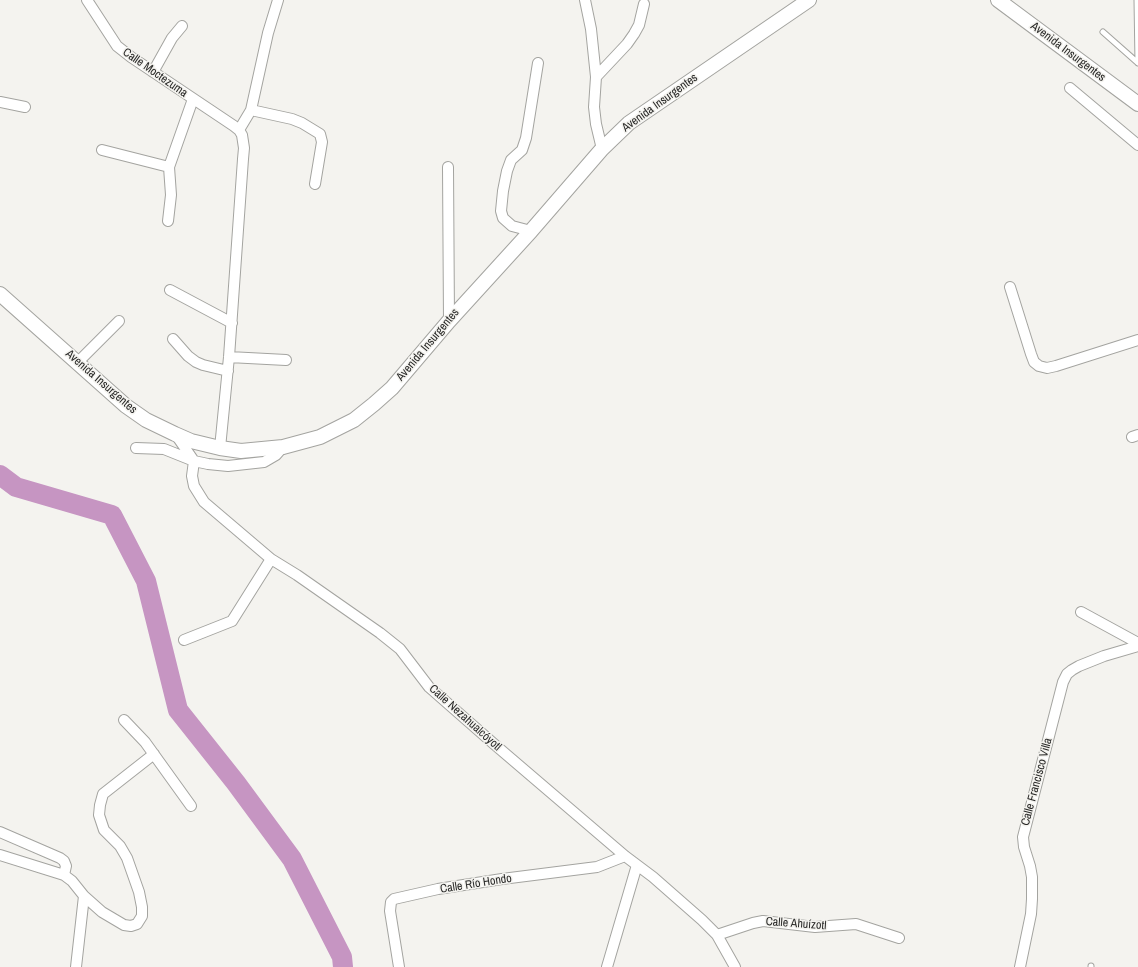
<!DOCTYPE html>
<meta charset="utf-8">
<style>
body{margin:0}
canvas{display:block;background:#f4f3ef}
</style>
<canvas width="1138" height="967"></canvas>
<script>
const context = document.querySelector('canvas').getContext('2d');
context.lineJoin = 'round';
function shape(rows) {
  const path = new Path2D();
  for (const r of rows) {
    path.moveTo(r[0], r[1]);
    for (let i = 2; i < r.length; i += 2) path.lineTo(r[i], r[i + 1]);
  }
  return path;
}
function trace(path, color, width, dash) {
  context.strokeStyle = color;
  context.lineWidth = width;
  context.lineCap = dash ? 'butt' : 'round';
  context.setLineDash(dash || []);
  context.stroke(path);
}
function drawText(font, color, halo, rows, align = 'center') {
  context.font = font + ' "Archivo Narrow",sans-serif';
  context.lineWidth = 3;
  context.setLineDash([]);
  context.textBaseline = 'middle';
  context.strokeStyle = halo;
  context.fillStyle = color;
  for (const [text, x, y, turn = 0] of rows) {
    context.save();
    context.translate(x, y);
    context.rotate((+turn || 0) * Math.PI / 180);
    context.textAlign = isNaN(turn) ? turn : align;
    if (halo) context.strokeText(text, 0, 0);
    context.fillText(text, 0, 0);
    context.restore();
  }
}
const river = shape([
 [0,475,16,487,112,515,146,581,178,710,236,783,292,859,342,957,343,967]
]);
const lane = shape([
 [1137,0,1138,63],
 [1103,32,1138,63],
 [1091,966,1091,967]
]);
const street = shape([
 [87,0,117,46,131,57,234,126,239,130,242,135,244,148,243,159,229,357,220,448],
 [585,0,591,29,596,77,594,107,596,124,602,149],
 [153,72,172,38,182,26],
 [596,77,627,44,634,34,639,25,644,4],
 [1070,88,1138,145],
 [0,102,25,107],
 [251,110,292,119,302,123,320,134,322,142,315,184],
 [239,130,251,110,268,33,278,0],
 [102,150,169,167],
 [448,167,449,321],
 [168,221,171,195,169,167,193,99],
 [531,231,512,226,503,218,501,211,503,191,507,171,511,160,522,150,526,138,538,63],
 [1010,287,1031,354,1034,362,1039,366,1047,368,1056,366,1138,340],
 [170,290,232,323],
 [173,339,188,356,196,362,203,365,228,371],
 [229,357,286,360],
 [78,362,119,321],
 [176,435,194,461,192,476,194,486,204,502,271,559,297,575,380,633,400,649,429,687,494,744,625,856,653,877,702,920,717,935,735,967],
 [1132,437,1138,435],
 [136,448,164,449,194,461,208,464,228,466,264,462,276,455,283,447],
 [1081,612,1138,643],
 [184,640,232,621,271,559],
 [124,720,145,742,191,806],
 [0,832,60,858,64,861,66,866,64,875],
 [0,855,64,875,72,881,84,896,102,912,124,925,131,926,137,924,142,916,142,907,139,892,127,858,120,846,104,830,99,815,100,805,103,794,154,754],
 [717,935,753,923,763,921,815,927,856,924,899,938],
 [76,967,84,896],
 [399,967,390,911,391,902,394,899,438,889,502,879,597,867,625,856],
 [607,967,637,865],
 [1020,967,1031,914,1032,899,1032,877,1030,866,1024,847,1023,837,1063,682,1067,674,1072,670,1079,666,1104,656,1138,646]
]);
const secondary = shape([
 [998,0,1138,104],
 [0,294,126,406,146,420,175,434,191,441,220,448,241,451,283,447,320,437,354,420,374,404,392,388,449,321,531,231,602,149,629,123,809,0]
]);
const streetNames = [
 ["Avenida Insurgentes",1068,52,37],
 ["Calle Moctezuma",155,73,35],
 ["Avenida Insurgentes",660,103,-36],
 ["Avenida Insurgentes",428,345,-50],
 ["Avenida Insurgentes",101,382,41],
 ["Calle Nezahualcóyotl",465,718,42],
 ["Calle Francisco Villa",1037,782,-75],
 ["Calle Río Hondo",476,884,-9],
 ["Calle Ahuízotl",796,924,4]
];
trace(river, '#c695c2', 20);
trace(lane, '#a4a4a0', 7);
trace(street, '#a4a4a0', 12);
trace(secondary, '#a4a4a0', 16);
trace(lane, '#fff', 5);
trace(street, '#fff', 10);
trace(secondary, '#fff', 14);
drawText('12px', '#282827', '#f4f3ef', streetNames);
</script>
